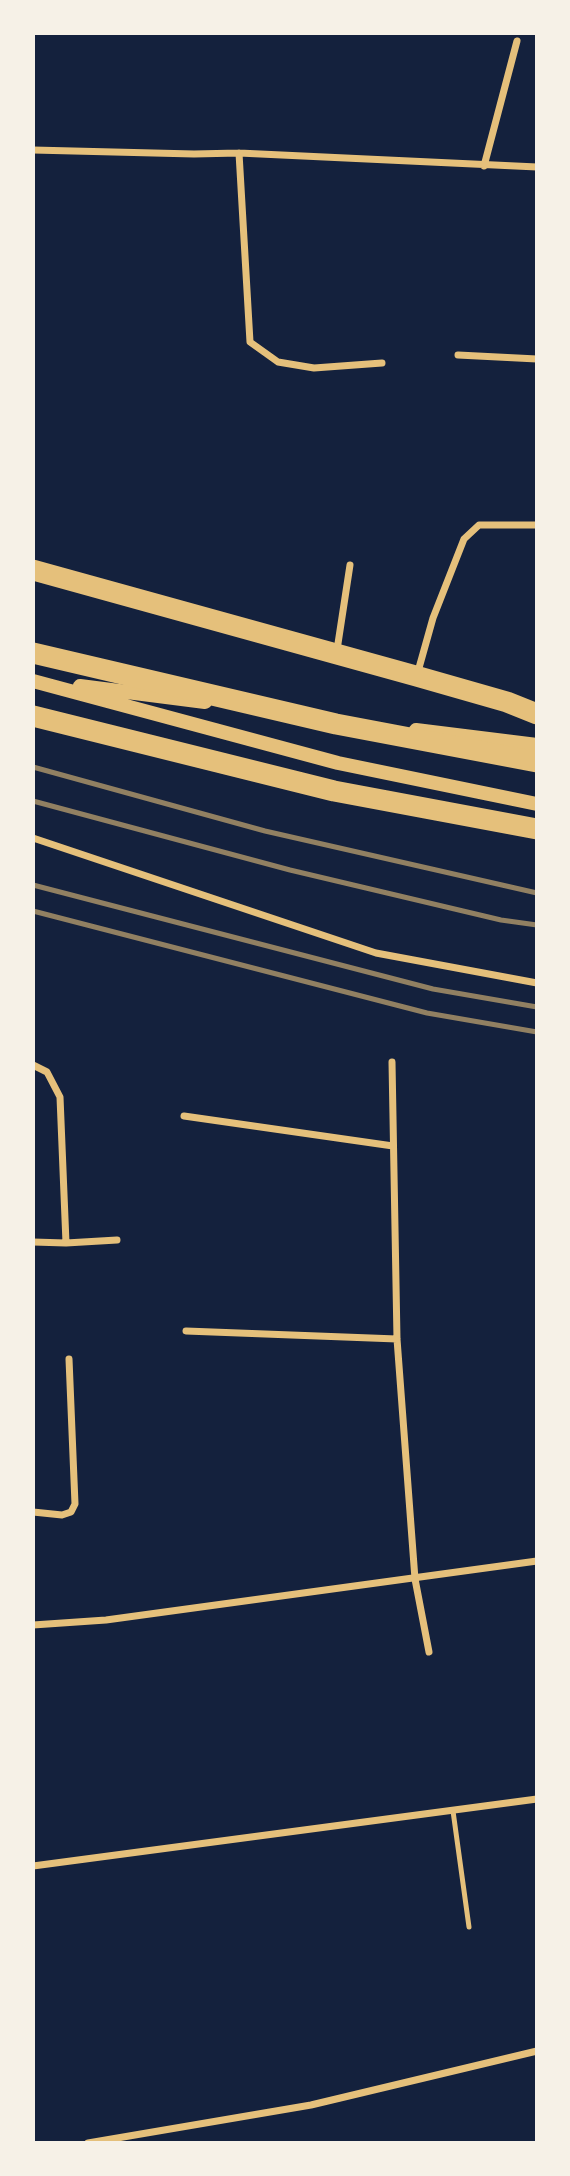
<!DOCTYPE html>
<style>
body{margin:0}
#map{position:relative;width:570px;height:2176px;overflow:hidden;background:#14213d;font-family:"Open Sans",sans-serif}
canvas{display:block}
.frame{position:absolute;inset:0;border:35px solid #f6f1e7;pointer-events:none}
</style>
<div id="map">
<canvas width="570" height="2176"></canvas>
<div class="frame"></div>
</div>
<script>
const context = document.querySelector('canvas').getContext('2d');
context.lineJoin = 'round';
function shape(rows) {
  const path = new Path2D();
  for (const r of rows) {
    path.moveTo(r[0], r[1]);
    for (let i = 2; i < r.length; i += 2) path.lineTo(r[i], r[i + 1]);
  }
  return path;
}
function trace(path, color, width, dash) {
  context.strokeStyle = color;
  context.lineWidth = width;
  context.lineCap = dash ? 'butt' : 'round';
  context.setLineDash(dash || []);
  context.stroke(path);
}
const service = shape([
 [453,1811,469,1927]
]);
const minor = shape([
 [33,150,194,154,239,153,537,167],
 [239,153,250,342,278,362,314,368,382,363],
 [484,166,517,41],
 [458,355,537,359],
 [337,650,350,565],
 [417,675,433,618,464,539,479,525,537,525],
 [33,838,376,953,537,983],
 [392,1062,397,1339,415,1579,429,1652],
 [33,1065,47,1072,60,1097,66,1243],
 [184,1116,393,1146],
 [33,1242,66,1243,117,1240],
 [186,1331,397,1339],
 [33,1512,62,1515,71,1512,75,1504,69,1359],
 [33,1625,106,1620,537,1561],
 [33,1866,537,1799],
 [88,2143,311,2105,537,2051]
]);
const secondary = shape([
 [33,681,338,763,537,804],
 [80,686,205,702],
 [416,730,537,745]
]);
const motorway = shape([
 [33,570,416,676,507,702,537,714],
 [33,653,336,724,537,762],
 [33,716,334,791,537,829]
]);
const rail = shape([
 [33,767,265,831,537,893],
 [33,801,290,870,501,920,537,925],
 [33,885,433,989,537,1007],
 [33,911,427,1013,537,1032]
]);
trace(service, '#e5c07b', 5);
trace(minor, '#e5c07b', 7);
trace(secondary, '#e5c07b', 14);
trace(motorway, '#e5c07b', 21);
trace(rail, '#918062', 5);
</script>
